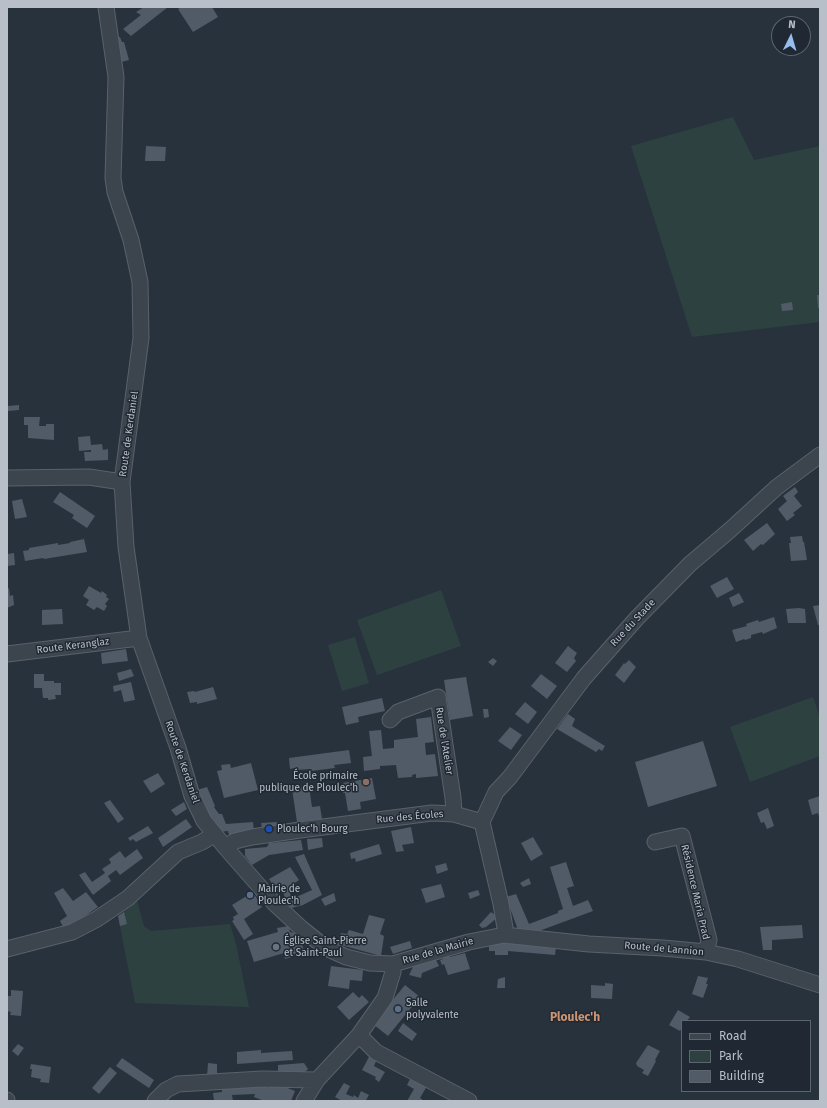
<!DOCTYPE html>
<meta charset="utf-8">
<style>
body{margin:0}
#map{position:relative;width:827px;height:1108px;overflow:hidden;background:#28323d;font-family:"Fira Sans",sans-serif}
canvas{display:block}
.frame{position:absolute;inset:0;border:8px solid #b8bfc8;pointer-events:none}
.legend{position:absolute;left:681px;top:1020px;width:130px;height:72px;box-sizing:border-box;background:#202933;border:1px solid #5d656f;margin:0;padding:5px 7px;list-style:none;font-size:12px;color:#b8bfc8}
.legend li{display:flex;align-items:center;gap:8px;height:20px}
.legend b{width:20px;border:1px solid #5d656f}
.north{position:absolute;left:771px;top:16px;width:40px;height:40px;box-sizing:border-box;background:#202933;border:1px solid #5d656f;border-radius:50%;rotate:5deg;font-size:11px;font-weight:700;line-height:16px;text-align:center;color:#b8bfc8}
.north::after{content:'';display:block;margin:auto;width:14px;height:18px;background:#98bcee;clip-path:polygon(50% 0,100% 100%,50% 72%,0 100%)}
</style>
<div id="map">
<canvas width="827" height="1108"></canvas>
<div class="frame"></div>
<ul class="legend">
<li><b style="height:5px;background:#3c444e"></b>Road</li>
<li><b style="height:11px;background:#2d4141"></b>Park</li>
<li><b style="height:11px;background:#515b68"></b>Building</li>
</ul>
<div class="north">N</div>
</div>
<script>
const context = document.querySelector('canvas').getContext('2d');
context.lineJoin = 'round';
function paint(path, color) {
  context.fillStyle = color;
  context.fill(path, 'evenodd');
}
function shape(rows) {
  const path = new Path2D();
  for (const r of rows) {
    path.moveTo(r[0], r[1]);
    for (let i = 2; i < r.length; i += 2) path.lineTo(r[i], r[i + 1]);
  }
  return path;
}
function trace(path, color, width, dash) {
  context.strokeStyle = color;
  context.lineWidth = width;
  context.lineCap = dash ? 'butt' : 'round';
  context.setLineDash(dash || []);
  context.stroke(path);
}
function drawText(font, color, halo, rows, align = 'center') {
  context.font = font + ' "Fira Sans",sans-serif';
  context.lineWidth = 3;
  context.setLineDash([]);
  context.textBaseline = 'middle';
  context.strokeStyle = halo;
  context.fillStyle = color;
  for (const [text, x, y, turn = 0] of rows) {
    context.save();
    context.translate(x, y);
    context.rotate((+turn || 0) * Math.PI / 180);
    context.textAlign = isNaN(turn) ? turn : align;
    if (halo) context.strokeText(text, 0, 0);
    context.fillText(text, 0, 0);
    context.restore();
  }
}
const green = shape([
 [733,117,754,160,820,146,820,322,692,337,631,146],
 [441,590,461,646,377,675,357,620],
 [355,637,369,683,342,691,328,645],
 [813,697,820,718,820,756,750,782,730,727],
 [137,901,144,926,151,931,230,924,236,944,249,1007,135,1003,118,916]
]);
const building = shape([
 [144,7,168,7,131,36,123,29,141,15,136,12],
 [182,7,186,8,188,7,212,7,218,17,193,32,178,9],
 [120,37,122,42,124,42,129,60,121,62,114,38],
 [146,146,166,147,165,161,145,161],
 [817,295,820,295,820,308,818,308],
 [792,302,793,310,782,311,781,304],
 [19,405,19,410,8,411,8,406],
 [24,417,40,417,39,426,46,426,46,424,54,424,54,440,28,438,28,425,24,425],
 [90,436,91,445,102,444,103,450,108,449,108,460,85,461,84,452,91,452,91,450,79,451,78,437],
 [795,487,798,492,794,496,802,506,793,513,795,515,787,521,778,509,787,501,783,496],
 [60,492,95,516,87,528,72,518,74,515,53,502],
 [22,499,27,517,15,519,12,501],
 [767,523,775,534,763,545,761,544,753,551,744,540],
 [802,536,803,542,804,542,807,560,791,561,789,543,791,543,790,537],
 [84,539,87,552,44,559,43,558,25,561,23,551,29,550,29,548,58,543,58,545,70,543,70,542],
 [14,553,15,565,7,566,7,554],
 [727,577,734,589,717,598,710,586],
 [89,586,101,593,102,591,107,595,106,597,109,599,105,604,107,606,104,611,97,607,94,610,86,605,89,600,83,596],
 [9,588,10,596,13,595,14,605,7,608,7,589],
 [739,593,744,602,733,607,729,598],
 [820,605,820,625,818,625,813,606],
 [799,608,805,609,806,623,788,623,786,609],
 [62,609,63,624,42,625,42,610],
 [774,617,777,628,763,634,762,632,751,635,751,638,745,640,744,639,736,642,732,630,747,626,746,624,758,620,759,622],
 [568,646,577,653,574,658,576,661,567,672,555,663],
 [126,649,128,661,102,664,101,653],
 [493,658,497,661,493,666,488,662],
 [629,660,636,667,624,683,615,675,624,663,625,664],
 [131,669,134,676,119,681,117,673],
 [34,674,44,674,44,681,54,681,54,683,61,683,61,695,55,695,56,699,48,700,48,698,43,698,42,688,34,688],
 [541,674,557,686,547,699,531,686],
 [466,677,473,716,450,720,444,680],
 [131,682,135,700,124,702,121,690,114,692,113,686],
 [213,687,217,699,197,704,197,702,190,703,187,692,194,691,195,692],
 [382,698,385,711,358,717,359,722,346,725,342,707],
 [525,702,537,712,528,724,515,714],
 [483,709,488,709,489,717,484,718],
 [568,714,575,719,572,726,605,746,602,751,599,749,596,752,557,729],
 [431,717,434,742,425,743,426,755,435,754,438,776,416,778,416,774,412,775,412,777,398,778,396,765,380,766,380,769,364,771,363,757,372,756,369,731,381,730,383,749,394,748,394,740,418,737,416,719],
 [510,727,522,735,511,750,498,741],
 [703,741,717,786,648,807,635,762],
 [349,750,351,763,334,765,335,768,311,771,311,769,296,770,295,768,290,769,289,758],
 [251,763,258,790,224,798,217,771,222,770,221,765,230,764,231,768],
 [158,773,165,784,151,793,143,781],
 [372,778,376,799,360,802,361,809,348,811,345,793,343,793,343,783],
 [309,786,312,807,320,806,322,819,297,822,292,789],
 [207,787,215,806,214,807,219,814,222,814,226,824,253,822,254,832,229,835,228,831,219,832,211,820,197,790],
 [820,796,820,819,818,813,812,815,808,800],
 [110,800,124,819,118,823,104,803],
 [184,802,187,809,176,816,171,810],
 [768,808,774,826,767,829,764,822,761,823,757,813],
 [186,819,192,827,163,847,158,838],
 [277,822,278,828,262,829,261,823],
 [148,826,153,833,136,842,133,839,130,841,128,838],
 [411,827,414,843,402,845,404,851,396,852,391,831],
 [533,837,543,854,531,861,521,843],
 [322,838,323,847,308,850,307,839],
 [301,840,303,850,269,855,252,865,245,856,245,849,267,847,269,843],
 [379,844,382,854,356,862,355,858,351,859,350,853],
 [137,849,143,858,120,875,116,870,108,876,111,881,93,895,79,875,85,872,92,882,105,873,102,869,111,863,109,859,120,851,125,858],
 [304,854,322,895,303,905,288,909,283,891,279,894,269,879,290,867,299,880,288,888,292,899,312,890,295,857],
 [566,862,574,886,567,888,573,906,588,900,593,911,539,931,518,930,506,897,516,894,529,924,558,913,558,911,563,909,550,867],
 [446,863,448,870,437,874,435,866],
 [529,878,531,884,523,887,520,883],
 [441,884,445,897,426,903,421,889],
 [63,888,73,901,86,892,98,907,65,930,60,921,67,916,54,893],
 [478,890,480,895,470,899,468,893],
 [253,892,262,907,244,919,253,934,244,940,232,921,234,920,233,917,238,914,232,905],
 [334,893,336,901,325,906,321,899],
 [124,912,127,924,120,926,118,916],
 [491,912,498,917,486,927,482,928,479,925],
 [369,915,385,919,380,934,384,936,381,956,337,944,341,933,347,934,349,930,363,934],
 [802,925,803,938,772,940,772,950,763,950,760,927],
 [289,926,290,932,295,933,297,937,297,944,302,944,304,951,300,952,301,954,285,959,284,953,254,962,247,941,278,932,277,928],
 [410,941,412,948,393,954,390,947],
 [489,942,516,942,556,947,555,955,508,951,508,955,495,955,495,951,489,951],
 [465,953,470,969,448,975,444,964,442,965,440,960,443,959,442,956,449,954,450,957],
 [435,958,439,966,422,973,421,978,409,975,414,965,428,960,428,962],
 [331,966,363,970,362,981,350,980,349,989,328,986],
 [698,976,708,978,706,984,708,984,703,998,692,994],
 [505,977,505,988,497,988,498,979],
 [605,983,613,984,612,999,591,998,591,985,605,986],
 [405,985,420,997,388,1036,373,1024],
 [11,990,23,991,21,1016,10,1015,11,1012,7,1011,7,996,11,996],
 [353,992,359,998,362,995,369,1002,349,1020,337,1007],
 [678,1010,690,1017,687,1021,682,1021,682,1028,680,1031,669,1025],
 [403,1023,417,1034,412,1041,398,1031],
 [18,1044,24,1048,18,1056,12,1051],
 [648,1045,660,1051,655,1060,656,1061,648,1076,642,1073,644,1070,637,1066,636,1063],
 [261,1050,261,1053,292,1051,293,1060,237,1064,237,1052],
 [370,1055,377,1059,374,1066,385,1072,379,1082,375,1079,376,1077,362,1070],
 [122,1058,154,1080,149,1088,116,1066],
 [208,1063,217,1064,217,1078,207,1077],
 [304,1063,308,1069,304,1073,278,1075,278,1065],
 [31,1064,51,1067,49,1083,40,1082,41,1079,31,1077,32,1069,30,1069],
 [110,1067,117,1073,99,1094,92,1088],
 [410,1079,427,1086,420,1098,422,1099,422,1101,407,1101,414,1089,407,1085],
 [344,1083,350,1086,346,1094,353,1097,354,1095,358,1098,361,1091,369,1095,366,1100,369,1101,342,1101,335,1097],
 [256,1084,256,1088,259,1084,268,1088,269,1085,285,1087,295,1091,291,1101,264,1101,254,1097,255,1094,232,1095,233,1101,214,1101,213,1093,222,1092,222,1089]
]);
const minor = shape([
 [106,7,116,77,113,178,115,192,131,240,140,282,141,338,122,482,126,547,139,638,178,748,192,796,204,821,225,847,274,903,301,928,326,948,346,957,370,963,393,964,469,942,504,935,589,944,663,948,706,952,738,959,820,985],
 [7,478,89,477,122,482],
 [7,654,139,638],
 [390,720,398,712,438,697,453,798,454,814],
 [482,822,496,792,510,777,584,678,637,618,690,564,730,530,777,487,820,455],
 [482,822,501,904,505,928,504,935],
 [655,842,682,836,709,940,706,952],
 [225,847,235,841,252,837,300,830,432,813,454,814,482,822],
 [7,949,72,932,97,919,128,898,178,852,202,842,215,834],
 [359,1035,376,1052,469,1101],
 [7,1100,7,1101],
 [155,1101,166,1090,178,1084,262,1079,317,1080,359,1035,385,998,393,972,393,964],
 [304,1101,317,1080]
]);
const markers = [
 [366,782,4,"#8d6e63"],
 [269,829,4,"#1a4fb4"],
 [250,895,4,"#5c6f8a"],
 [276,947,4,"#6b7280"],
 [398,1009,4,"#5c6f8a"]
];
const streetNames = [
 ["Route de Kerdaniel",129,434,-82],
 ["Rue du Stade",633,623,-47],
 ["Route Keranglaz",73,646,-7],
 ["Rue de l'Atelier",444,741,81],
 ["Route de Kerdaniel",182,762,71],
 ["Rue des Écoles",410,817,-5],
 ["Résidence Maria Prad",695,892,77],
 ["Route de Lannion",664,949,5],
 ["Rue de la Mairie",438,951,-16]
];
const poiNames = [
 ["École primaire",358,776,"right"],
 ["publique de Ploulec'h",358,788,"right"],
 ["Ploulec'h Bourg",277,829],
 ["Mairie de",258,889],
 ["Ploulec'h",258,901],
 ["Église Saint-Pierre",284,941],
 ["et Saint-Paul",284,953],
 ["Salle",406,1003],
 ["polyvalente",406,1015]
];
const quarterNames = [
 ["Ploulec'h",575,1018]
];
paint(green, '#2d4141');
paint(building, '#515b68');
trace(minor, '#59626b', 17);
trace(minor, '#3c444e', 15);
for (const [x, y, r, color] of markers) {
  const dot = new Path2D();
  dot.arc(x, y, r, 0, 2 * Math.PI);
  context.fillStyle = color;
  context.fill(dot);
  trace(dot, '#202933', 1.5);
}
drawText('10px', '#b8bfc8', '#202933', streetNames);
drawText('10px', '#b8bfc8', '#202933', poiNames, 'left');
drawText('bold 12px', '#cb9571', '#202933', quarterNames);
</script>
